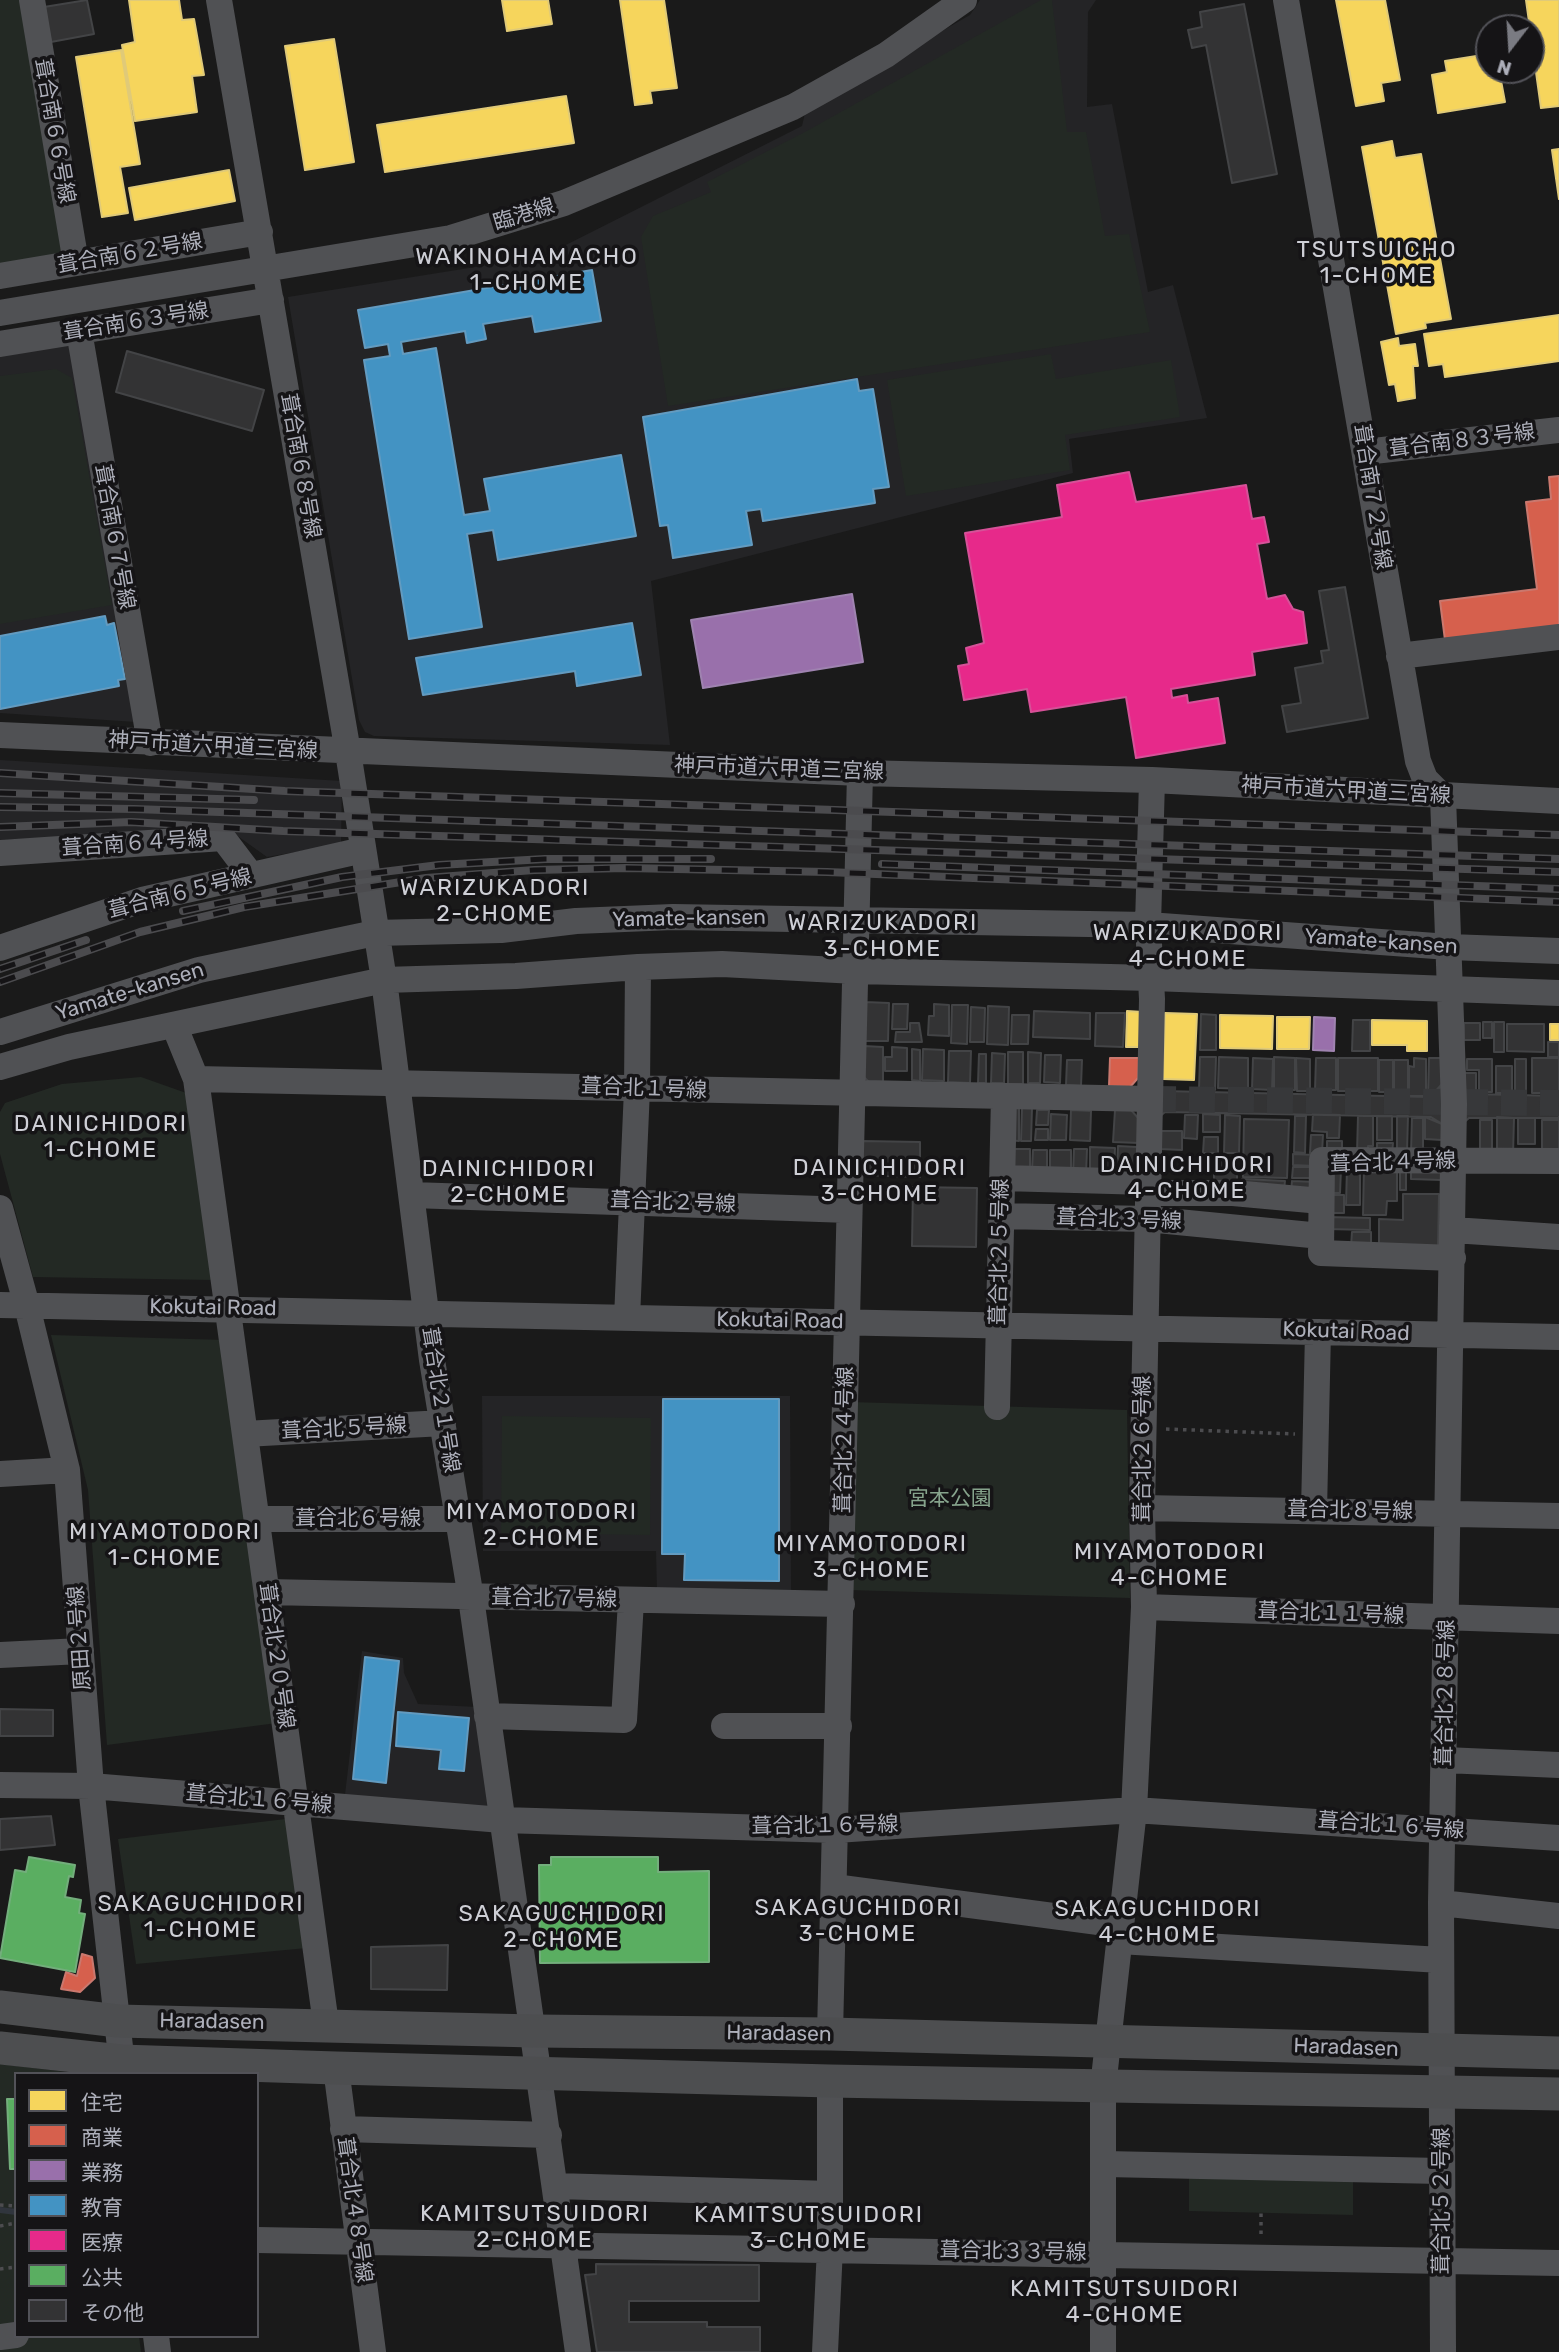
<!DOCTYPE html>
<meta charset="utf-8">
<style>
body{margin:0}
#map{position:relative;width:1559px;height:2352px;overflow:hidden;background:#1a1a1a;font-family:Rubik,"Noto Sans JP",sans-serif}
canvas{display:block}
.legend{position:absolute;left:14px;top:2072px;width:245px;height:266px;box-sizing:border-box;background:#151416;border:2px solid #525258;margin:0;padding:9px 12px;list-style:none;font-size:21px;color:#adafba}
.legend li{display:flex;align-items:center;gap:14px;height:35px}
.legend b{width:35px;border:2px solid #525258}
.north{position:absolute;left:1475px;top:14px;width:70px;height:70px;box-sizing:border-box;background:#151416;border:2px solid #525258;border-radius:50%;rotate:197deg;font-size:19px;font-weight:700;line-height:28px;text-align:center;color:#adafba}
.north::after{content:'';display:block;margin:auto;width:24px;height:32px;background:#7a7b82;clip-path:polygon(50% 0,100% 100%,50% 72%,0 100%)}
</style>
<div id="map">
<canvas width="1559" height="2352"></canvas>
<ul class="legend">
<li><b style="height:19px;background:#f6d55c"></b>住宅</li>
<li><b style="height:19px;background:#d6604d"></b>商業</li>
<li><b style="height:19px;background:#9970ab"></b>業務</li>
<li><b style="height:19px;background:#4393c3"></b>教育</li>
<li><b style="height:19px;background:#e7298a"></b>医療</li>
<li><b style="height:19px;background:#5aae61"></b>公共</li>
<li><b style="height:19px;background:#333334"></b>その他</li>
</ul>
<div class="north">N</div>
</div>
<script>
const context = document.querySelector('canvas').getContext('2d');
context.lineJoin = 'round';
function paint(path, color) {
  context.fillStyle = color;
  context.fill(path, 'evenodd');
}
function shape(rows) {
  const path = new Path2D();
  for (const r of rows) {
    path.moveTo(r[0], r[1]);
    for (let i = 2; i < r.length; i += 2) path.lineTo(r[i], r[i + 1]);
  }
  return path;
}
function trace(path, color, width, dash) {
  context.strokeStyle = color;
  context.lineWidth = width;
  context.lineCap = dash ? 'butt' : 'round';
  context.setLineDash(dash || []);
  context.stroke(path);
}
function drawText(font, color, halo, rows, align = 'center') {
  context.font = font + ' Rubik,"Noto Sans JP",sans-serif';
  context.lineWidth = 7;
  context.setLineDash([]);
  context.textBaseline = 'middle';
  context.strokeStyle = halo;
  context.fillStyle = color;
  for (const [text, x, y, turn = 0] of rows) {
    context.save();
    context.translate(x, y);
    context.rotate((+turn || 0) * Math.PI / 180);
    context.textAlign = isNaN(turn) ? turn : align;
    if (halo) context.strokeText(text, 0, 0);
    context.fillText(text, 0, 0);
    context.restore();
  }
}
const built = shape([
 [980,0,1096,0,1088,12,1087,107,1112,104,1148,292,1173,285,1207,418,1069,439,1073,473,651,581,670,745,374,736,365,732,359,720,288,297,544,256,802,126,806,109,970,15],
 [64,340,75,349,136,722,0,713,0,351],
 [0,760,342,781,341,844,267,857,232,832,0,840],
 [482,1396,790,1396,791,1590,657,1590,656,1551,483,1551],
 [362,1651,403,1658,404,1673,418,1704,477,1707,494,1814,344,1803]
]);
const green = shape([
 [0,0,23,0,62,251,60,259,0,269],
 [1041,0,1052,0,1067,132,1086,132,1105,236,1129,234,1150,332,668,406,641,237,653,216,711,192,707,182,805,132],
 [1051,354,1056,379,1171,360,1180,417,1065,435,1070,470,906,496,887,380],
 [56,369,72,378,112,605,0,624,0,376],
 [141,1077,189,1094,214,1280,33,1277,0,1154,0,1112,5,1103,62,1084],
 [51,1335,225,1340,277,1723,107,1745,88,1490],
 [850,1402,1127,1410,1130,1598,848,1590],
 [502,1416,651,1418,650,1535,501,1533],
 [294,1818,307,1948,136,1964,118,1839],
 [0,2064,84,2074,16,2074,16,2336,139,2336,141,2352,0,2352],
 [1189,2170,1353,2174,1353,2215,1189,2211]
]);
const homes = shape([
 [129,0,179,0,182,20,194,19,204,75,192,76,197,112,135,121,122,45,135,42,129,0],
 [502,0,548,0,552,24,507,31,502,0],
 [620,0,664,0,677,88,650,91,652,103,635,105,620,0],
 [1336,0,1385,0,1400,80,1381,83,1384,101,1356,106,1336,0],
 [1526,0,1559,0,1559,106,1541,108,1526,0],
 [334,39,354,162,305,170,285,46,334,39],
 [121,50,140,164,120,167,128,213,102,217,76,57,121,50],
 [1489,54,1489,70,1499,70,1505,102,1438,113,1432,75,1447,72,1445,61,1489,54],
 [566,96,574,143,385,172,377,125,566,96],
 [1392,141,1395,158,1421,154,1451,319,1425,323,1426,328,1396,334,1362,147,1392,141],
 [1559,149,1559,199,1552,150,1559,149],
 [229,170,235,201,135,220,129,188,229,170],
 [1559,315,1559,361,1445,377,1443,364,1429,366,1424,334,1559,315],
 [1398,338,1399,346,1415,344,1418,366,1413,366,1415,398,1398,401,1395,384,1389,385,1381,342,1398,338],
 [1127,1011,1143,1012,1142,1047,1126,1047,1127,1011],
 [1165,1013,1197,1014,1194,1080,1163,1079,1165,1013],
 [1220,1015,1273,1016,1272,1049,1220,1048,1220,1015],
 [1277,1017,1310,1017,1309,1049,1277,1049,1277,1017],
 [1372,1020,1427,1021,1427,1051,1407,1051,1407,1045,1372,1045,1372,1020],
 [1550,1024,1559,1024,1559,1040,1550,1040,1550,1024]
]);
const shops = shape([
 [1559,476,1559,626,1445,640,1440,601,1537,589,1526,502,1551,499,1549,477,1559,476],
 [1110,1058,1139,1058,1138,1078,1130,1087,1109,1086,1110,1058],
 [82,1954,92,1957,95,1978,80,1992,61,1989,66,1972,77,1976,82,1954]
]);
const offices = shape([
 [852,594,863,662,703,688,691,620,852,594],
 [1314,1017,1335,1018,1334,1051,1313,1050,1314,1017]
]);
const schools = shape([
 [592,270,601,321,535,332,532,316,483,324,486,339,467,343,465,331,401,342,403,354,436,348,464,515,490,511,484,479,621,455,636,536,498,560,493,530,467,534,482,627,409,639,364,360,390,356,388,344,365,348,358,310,592,270],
 [857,379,859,391,873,389,889,487,873,489,875,503,763,521,761,509,746,511,752,545,673,558,668,525,660,526,643,417,857,379],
 [105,616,107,625,114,623,125,679,118,680,119,686,0,709,0,636,105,616],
 [632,623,641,675,577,686,575,671,423,695,416,658,632,623],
 [663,1399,779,1399,779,1581,684,1580,685,1554,662,1554,663,1399],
 [365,1657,399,1661,386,1783,353,1779,365,1657],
 [398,1712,469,1718,464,1771,439,1769,441,1750,396,1746,398,1712]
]);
const health = shape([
 [1129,472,1136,502,1246,485,1252,519,1264,517,1269,542,1257,544,1267,599,1285,595,1293,609,1303,612,1307,643,1252,652,1255,675,1171,689,1172,698,1187,695,1188,703,1218,698,1225,743,1136,758,1126,697,1031,712,1027,689,964,700,958,666,969,664,966,648,984,643,965,533,1062,517,1057,485,1129,472]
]);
const public = shape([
 [29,1857,75,1865,73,1877,69,1876,65,1897,81,1900,79,1913,85,1914,75,1972,0,1958,15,1870,26,1872,29,1857],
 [551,1857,658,1857,658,1872,709,1871,709,1962,540,1963,539,1865,551,1865,551,1857],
 [7,2099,16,2099,16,2169,10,2169,7,2099]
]);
const stream = shape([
 [0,2210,16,2212]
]);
const building = shape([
 [87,0,94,34,51,42,44,7,87,0],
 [1244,4,1277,174,1232,183,1206,45,1192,48,1188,30,1202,27,1200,12,1244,4],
 [127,351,264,390,252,431,116,392,127,351],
 [1345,587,1368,718,1287,732,1282,706,1301,703,1295,668,1323,663,1321,651,1329,650,1319,591,1345,587],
 [865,1002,889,1003,888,1041,863,1041,865,1002],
 [893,1004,908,1004,907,1029,892,1029,893,1004],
 [934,1004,949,1005,949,1036,928,1035,929,1016,934,1016,934,1004],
 [952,1005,968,1005,967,1044,951,1043,952,1005],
 [988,1006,1009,1007,1008,1045,987,1044,988,1006],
 [971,1007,985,1008,984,1042,970,1042,971,1007],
 [1034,1011,1090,1013,1090,1039,1033,1037,1034,1011],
 [1096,1013,1125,1013,1123,1047,1095,1046,1096,1013],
 [1201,1014,1216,1015,1216,1050,1200,1050,1201,1014],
 [1012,1015,1029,1015,1028,1044,1011,1044,1012,1015],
 [1353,1020,1370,1020,1370,1051,1352,1051,1353,1020],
 [1483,1022,1492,1022,1492,1038,1483,1038,1483,1022],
 [1494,1022,1504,1022,1504,1052,1494,1052,1494,1022],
 [910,1023,919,1023,922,1042,895,1042,896,1032,910,1032,910,1023],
 [1464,1023,1480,1023,1480,1040,1464,1040,1464,1023],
 [1507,1024,1544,1024,1544,1052,1507,1051,1507,1024],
 [1548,1042,1559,1042,1559,1057,1548,1057,1548,1042],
 [864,1046,883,1047,883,1085,872,1085,863,1076,864,1046],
 [892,1047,907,1048,907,1071,885,1071,885,1057,892,1057,892,1047],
 [912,1049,920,1050,920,1081,912,1080,912,1049],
 [923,1049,944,1050,944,1081,922,1080,923,1049],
 [949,1051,971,1051,970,1083,948,1082,949,1051],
 [1008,1052,1023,1052,1023,1084,1008,1084,1008,1052],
 [1028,1052,1041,1053,1040,1083,1028,1083,1028,1052],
 [992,1053,1005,1054,1004,1083,991,1083,992,1053],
 [979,1054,986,1054,986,1083,978,1083,979,1054],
 [1045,1055,1061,1055,1060,1083,1044,1082,1045,1055],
 [1200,1057,1216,1057,1215,1090,1199,1089,1200,1057],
 [1219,1057,1248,1058,1248,1089,1218,1088,1219,1057],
 [1274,1057,1295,1058,1295,1090,1274,1090,1274,1057],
 [1253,1058,1273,1059,1272,1090,1252,1089,1253,1058],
 [1296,1058,1310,1059,1310,1091,1297,1091,1296,1058],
 [1316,1058,1336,1058,1336,1090,1315,1090,1316,1058],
 [1338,1058,1378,1058,1378,1091,1338,1091,1338,1058],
 [1414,1058,1426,1059,1426,1096,1409,1096,1409,1066,1414,1067,1414,1058],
 [1429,1058,1442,1058,1442,1084,1432,1095,1428,1095,1429,1058],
 [1532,1058,1559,1058,1559,1093,1532,1093,1532,1058],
 [1467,1059,1492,1059,1492,1092,1479,1092,1479,1070,1467,1070,1467,1059],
 [1515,1059,1526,1059,1526,1093,1515,1093,1515,1059],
 [1067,1060,1082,1060,1081,1086,1066,1085,1067,1060],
 [1379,1060,1393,1060,1393,1092,1379,1092,1379,1060],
 [1394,1060,1408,1060,1408,1092,1394,1092,1394,1060],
 [1496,1066,1512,1066,1512,1093,1496,1093,1496,1066],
 [1464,1073,1476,1073,1476,1094,1470,1094,1463,1088,1464,1073],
 [1441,1087,1464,1088,1470,1094,1559,1096,1559,1118,1469,1118,1461,1125,1444,1125,1431,1117,1165,1112,1156,1120,1162,1091,1430,1097,1441,1087],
 [1010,1108,1019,1108,1019,1141,1009,1140,1010,1108],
 [1022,1108,1032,1108,1031,1141,1021,1141,1022,1108],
 [1037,1110,1049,1110,1048,1125,1036,1125,1037,1110],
 [1071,1110,1091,1111,1090,1141,1070,1140,1071,1110],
 [1115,1110,1131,1110,1139,1119,1139,1143,1113,1142,1115,1110],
 [1051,1114,1067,1115,1066,1140,1050,1140,1051,1114],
 [1203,1114,1220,1115,1220,1132,1203,1132,1203,1114],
 [1313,1114,1340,1115,1339,1138,1327,1138,1327,1132,1312,1131,1313,1114],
 [1185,1115,1198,1115,1197,1139,1184,1138,1185,1115],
 [1225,1115,1240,1116,1239,1153,1224,1153,1225,1115],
 [1295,1116,1306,1116,1305,1153,1294,1152,1295,1116],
 [1358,1116,1373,1116,1373,1146,1368,1146,1368,1153,1357,1153,1358,1116],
 [1377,1116,1392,1116,1392,1140,1377,1140,1377,1116],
 [1397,1116,1408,1116,1407,1151,1397,1151,1397,1116],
 [1425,1117,1442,1124,1442,1140,1425,1139,1425,1117],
 [1497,1117,1514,1118,1513,1155,1497,1155,1497,1117],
 [1412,1118,1423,1118,1423,1152,1411,1152,1412,1118],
 [1518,1118,1535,1118,1535,1144,1518,1144,1518,1118],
 [1244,1119,1289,1120,1287,1178,1243,1177,1244,1119],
 [1480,1120,1492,1120,1492,1153,1480,1152,1480,1120],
 [1542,1120,1559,1120,1559,1153,1542,1153,1542,1120],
 [1036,1129,1048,1129,1048,1140,1035,1140,1036,1129],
 [1160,1131,1182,1131,1182,1150,1160,1149,1160,1131],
 [1311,1135,1323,1135,1322,1153,1310,1153,1311,1135],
 [1204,1137,1218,1137,1218,1153,1203,1153,1204,1137],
 [862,1141,920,1142,920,1177,862,1175,862,1141],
 [1327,1141,1342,1141,1342,1154,1327,1154,1327,1141],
 [1377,1143,1393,1143,1392,1154,1377,1153,1377,1143],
 [1118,1146,1137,1147,1136,1175,1117,1175,1118,1146],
 [1090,1147,1115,1148,1114,1173,1090,1172,1090,1147],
 [1011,1149,1030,1149,1030,1172,1011,1172,1011,1149],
 [1074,1149,1087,1149,1086,1175,1073,1175,1074,1149],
 [1033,1150,1047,1150,1047,1171,1032,1170,1033,1150],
 [1050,1150,1071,1150,1071,1173,1050,1173,1050,1150],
 [1293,1154,1315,1155,1314,1166,1293,1165,1293,1154],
 [1214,1160,1237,1161,1237,1182,1214,1182,1214,1160],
 [1364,1166,1397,1167,1397,1201,1387,1201,1386,1215,1363,1215,1364,1166],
 [1293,1167,1315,1167,1314,1178,1292,1178,1293,1167],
 [1347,1167,1360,1167,1360,1205,1346,1205,1347,1167],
 [1411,1167,1441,1168,1441,1180,1411,1179,1411,1167],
 [1400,1168,1406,1168,1406,1190,1400,1190,1400,1168],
 [1328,1169,1341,1169,1340,1193,1327,1193,1328,1169],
 [1242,1179,1285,1181,1284,1190,1242,1189,1242,1179],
 [1292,1181,1316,1182,1315,1193,1291,1192,1292,1181],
 [913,1187,977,1188,976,1247,912,1246,913,1187],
 [1403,1194,1439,1194,1438,1248,1379,1247,1379,1219,1403,1220,1403,1194],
 [1330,1195,1344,1195,1344,1213,1330,1213,1330,1195],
 [1327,1217,1370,1218,1370,1230,1327,1229,1327,1217],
 [1352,1232,1371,1232,1371,1248,1351,1247,1352,1232],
 [0,1709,53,1710,53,1736,0,1736,0,1709],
 [51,1816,55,1845,0,1850,0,1819,51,1816],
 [448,1945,447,1990,371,1989,371,1947,448,1945],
 [596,2264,759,2265,759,2301,629,2301,629,2322,707,2322,707,2327,760,2327,760,2352,597,2352,585,2275,596,2274,596,2264]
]);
const minorTunnel = shape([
 [1150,1099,1559,1103]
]);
const path = shape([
 [1166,1429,1295,1434],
 [0,2205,16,2206],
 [0,2226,16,2223],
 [1261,2234,1261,2213],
 [0,2269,16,2267]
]);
const minor = shape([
 [32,0,76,263],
 [219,0,348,752,384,980,432,1360,471,1598,578,2352],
 [1286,0,1418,761,1425,779,1443,797,1454,1104,1441,1903,1443,2352],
 [0,276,260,232],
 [0,313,451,238,564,203,793,107,886,55,964,0],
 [79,331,150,743],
 [0,344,271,300],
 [1365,452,1559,430],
 [1399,656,1559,637],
 [0,735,860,773,1152,780,1559,801],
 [0,853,223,838,251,875],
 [0,948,142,900,363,850],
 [174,1025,196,1079,326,2024],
 [0,1032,199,970,375,933,501,930,576,921,673,917,1148,925,1449,947,1559,951],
 [0,1067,69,1047,384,980,516,976,638,967,722,964,856,971,1152,978,1559,993],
 [196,1079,1150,1099],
 [1002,1178,1148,1182],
 [1148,1193,1233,1193,1321,1201],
 [412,1195,849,1210],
 [0,1208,27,1306,67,1470,91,1786,123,2074],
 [1001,1216,1147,1219,1321,1236],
 [1453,1230,1559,1237],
 [1453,1258,1321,1253,1322,1160,1559,1161],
 [0,1305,1559,1337],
 [627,1318,637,1089,638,967],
 [997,1407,1004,1096],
 [245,1434,443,1423],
 [0,1474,67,1470],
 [1142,1508,1559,1516],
 [1314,1511,1318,1332],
 [257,1519,458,1519],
 [267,1592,842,1604],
 [1144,1607,1559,1621],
 [0,1655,81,1651],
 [487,1716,624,1720,631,1601],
 [724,1726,839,1726],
 [1445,1760,1559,1765],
 [0,1785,91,1786,502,1820,836,1830,1134,1810,1559,1838],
 [834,1887,1121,1925],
 [1441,1903,1559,1916],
 [1119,1941,1441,1960],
 [830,2034,860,773],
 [336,2068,373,2352],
 [343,2129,549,2135],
 [1105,2164,1441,2171],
 [556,2186,830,2194],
 [257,2240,1559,2263],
 [156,2336,158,2352],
 [0,2337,16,2335],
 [825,2352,830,2248,830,2081],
 [1103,2352,1103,2087,1134,1810,1144,1607,1142,1508,1152,999,1148,925,1152,780]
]);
const major = shape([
 [0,2007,118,2021,534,2031,830,2034,1559,2053],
 [0,2048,121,2061,336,2068,830,2081,1559,2094]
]);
const rail = shape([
 [0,773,285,791,1559,835],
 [0,793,254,800],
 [0,807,134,809,1559,859],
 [0,827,131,822,283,831,1559,872],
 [882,864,1559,889],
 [183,911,342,877,439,865,545,859,711,859],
 [0,969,86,940],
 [0,982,140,932,244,907,426,878,534,870,626,868,827,872,1559,902]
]);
const streetNames = [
 ["葺合南６６号線",54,131,80],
 ["臨港線",524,215,-17],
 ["葺合南６２号線",130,254,-10],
 ["葺合南６３号線",136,322,-9],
 ["葺合南８３号線",1462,441,-7],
 ["葺合南６８号線",300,466,80],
 ["葺合南７２号線",1372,497,81],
 ["葺合南６７号線",114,537,80],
 ["神戸市道六甲道三宮線",213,746,3],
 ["神戸市道六甲道三宮線",779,769,2],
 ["神戸市道六甲道三宮線",1346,791,3],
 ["葺合南６４号線",135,844,-4],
 ["葺合南６５号線",180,894,-14],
 ["Yamate-kansen",689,919,-1],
 ["Yamate-kansen",1381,942,4],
 ["Yamate-kansen",130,992,-17],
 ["葺合北１号線",644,1089,2],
 ["葺合北４号線",1393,1163,-2],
 ["葺合北２号線",673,1203,2],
 ["葺合北３号線",1119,1220,2],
 ["葺合北２５号線",1000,1252,-89],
 ["Kokutai Road",213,1308,1],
 ["Kokutai Road",780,1321,1],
 ["Kokutai Road",1346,1332,2],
 ["葺合北２１号線",440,1400,81],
 ["葺合北５号線",344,1429,-3],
 ["葺合北２４号線",845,1440,-89],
 ["葺合北２６号線",1143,1449,-90],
 ["葺合北８号線",1350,1511,1],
 ["葺合北６号線",358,1519],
 ["葺合北７号線",554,1599,1],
 ["葺合北１１号線",1331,1614,2],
 ["原田２号線",80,1638,-94],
 ["葺合北２０号線",276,1656,82],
 ["葺合北２８号線",1446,1693,-89],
 ["葺合北１６号線",259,1800,5],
 ["葺合北１６号線",825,1826,-1],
 ["葺合北１６号線",1391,1826,4],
 ["Haradasen",212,2022,1],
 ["Haradasen",779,2034,1],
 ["Haradasen",1346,2048,2],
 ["葺合北５２号線",1442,2201,-90],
 ["葺合北４８号線",354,2210,82],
 ["葺合北３３号線",1013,2252,1]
];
const parkNames = [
 ["宮本公園",950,1499]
];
const neighbourhoodNames = [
 ["TSUTSUICHO",1377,250],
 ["1-CHOME",1377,276],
 ["WAKINOHAMACHO",527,257],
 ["1-CHOME",527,283],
 ["WARIZUKADORI",495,888],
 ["2-CHOME",495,914],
 ["WARIZUKADORI",883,923],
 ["3-CHOME",883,949],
 ["WARIZUKADORI",1188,933],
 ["4-CHOME",1188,959],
 ["DAINICHIDORI",101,1124],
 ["1-CHOME",101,1150],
 ["DAINICHIDORI",1187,1165],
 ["4-CHOME",1187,1191],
 ["DAINICHIDORI",880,1168],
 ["3-CHOME",880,1194],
 ["DAINICHIDORI",509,1169],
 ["2-CHOME",509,1195],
 ["MIYAMOTODORI",542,1512],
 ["2-CHOME",542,1538],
 ["MIYAMOTODORI",165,1532],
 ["1-CHOME",165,1558],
 ["MIYAMOTODORI",872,1544],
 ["3-CHOME",872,1570],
 ["MIYAMOTODORI",1170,1552],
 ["4-CHOME",1170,1578],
 ["SAKAGUCHIDORI",201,1904],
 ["1-CHOME",201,1930],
 ["SAKAGUCHIDORI",858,1908],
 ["3-CHOME",858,1934],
 ["SAKAGUCHIDORI",1158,1909],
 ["4-CHOME",1158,1935],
 ["SAKAGUCHIDORI",562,1914],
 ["2-CHOME",562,1940],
 ["KAMITSUTSUIDORI",535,2214],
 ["2-CHOME",535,2240],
 ["KAMITSUTSUIDORI",809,2215],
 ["3-CHOME",809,2241],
 ["KAMITSUTSUIDORI",1125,2289],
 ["4-CHOME",1125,2315]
];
paint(built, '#242426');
paint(green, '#232924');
paint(homes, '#f6d55c');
trace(homes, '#e0ca78', 2);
paint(shops, '#d6604d');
trace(shops, '#ca786e', 2);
paint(offices, '#9970ab');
trace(offices, '#9f83b0', 2);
paint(schools, '#4393c3');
trace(schools, '#639bc0', 2);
paint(health, '#e7298a');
trace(health, '#d65198', 2);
paint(public, '#5aae61');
trace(public, '#73ae7c', 2);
trace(stream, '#30353d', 6);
paint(building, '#333334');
trace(building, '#434446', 2);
trace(minorTunnel, '#37383a', 26, [26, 13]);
trace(path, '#4c4c4f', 3.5, [3.5, 5]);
trace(minor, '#505154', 26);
trace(major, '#4d4e50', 33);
trace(rail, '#4b4b4e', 8);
trace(rail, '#151416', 5, [16]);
drawText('21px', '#adafba', '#151416', streetNames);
drawText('21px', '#86a38c', '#151416', parkNames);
context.letterSpacing = '2px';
drawText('23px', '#cecfd6', '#151416', neighbourhoodNames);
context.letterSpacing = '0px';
</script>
